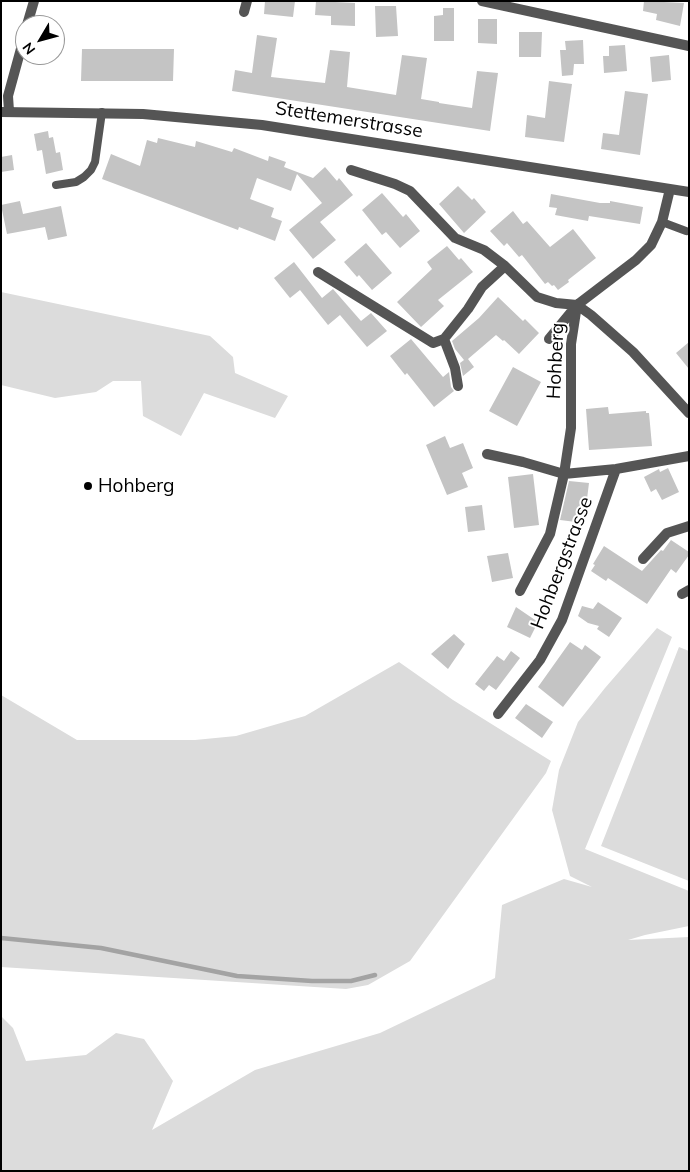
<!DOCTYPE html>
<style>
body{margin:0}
#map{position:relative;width:690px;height:1172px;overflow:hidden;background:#fff;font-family:Mulish,sans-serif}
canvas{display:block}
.frame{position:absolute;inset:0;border:2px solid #000;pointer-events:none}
.north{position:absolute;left:15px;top:15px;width:50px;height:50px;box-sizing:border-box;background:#fff;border:1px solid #999;border-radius:50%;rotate:233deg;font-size:14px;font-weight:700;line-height:20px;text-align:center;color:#000}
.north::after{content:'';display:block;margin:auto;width:18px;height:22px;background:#000;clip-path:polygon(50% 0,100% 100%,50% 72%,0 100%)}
</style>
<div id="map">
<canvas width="690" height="1172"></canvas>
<div class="frame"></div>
<div class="north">N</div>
</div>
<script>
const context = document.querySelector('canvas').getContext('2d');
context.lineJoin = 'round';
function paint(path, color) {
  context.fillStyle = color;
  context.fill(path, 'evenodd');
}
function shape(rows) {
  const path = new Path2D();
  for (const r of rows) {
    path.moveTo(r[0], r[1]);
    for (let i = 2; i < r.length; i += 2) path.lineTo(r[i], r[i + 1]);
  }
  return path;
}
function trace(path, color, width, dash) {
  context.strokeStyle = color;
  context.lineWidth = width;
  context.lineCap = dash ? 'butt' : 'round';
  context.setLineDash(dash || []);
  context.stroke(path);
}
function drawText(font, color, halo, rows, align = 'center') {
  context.font = font + ' Mulish,sans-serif';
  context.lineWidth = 4;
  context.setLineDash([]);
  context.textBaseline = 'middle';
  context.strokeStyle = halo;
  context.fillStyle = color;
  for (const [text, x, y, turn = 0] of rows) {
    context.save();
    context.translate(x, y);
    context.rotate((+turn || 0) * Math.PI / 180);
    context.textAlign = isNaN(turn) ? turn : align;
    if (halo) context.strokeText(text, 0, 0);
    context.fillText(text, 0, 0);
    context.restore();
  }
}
const green = shape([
 [1,292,210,336,233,357,235,373,288,396,275,418,204,393,181,436,143,416,141,381,113,381,96,392,55,398,1,385],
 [657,628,672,637,585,849,689,891,689,926,645,935,628,940,689,937,689,1171,1,1171,1,1016,13,1028,26,1061,86,1055,116,1033,144,1039,173,1081,152,1130,255,1070,380,1033,495,978,502,905,564,879,592,887,570,876,552,810,559,770,578,722,605,688],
 [679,647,689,651,689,881,601,846],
 [399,662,453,700,551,761,546,773,410,961,368,985,346,989,1,967,1,695,77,740,195,740,236,736,305,716]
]);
const stream = shape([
 [1,938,101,948,237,976,312,981,351,981,375,975]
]);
const building = shape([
 [265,1,295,1,293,17,264,14],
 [316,1,355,3,355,26,331,25,331,16,315,15],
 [644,1,684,3,680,26,656,20,657,14,643,11],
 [375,6,396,6,398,36,376,37],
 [443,8,454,8,454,41,434,41,434,16,443,15],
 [478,19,497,19,497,44,478,43],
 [519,32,542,32,541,57,519,57],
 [257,35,277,38,271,77,325,83,330,50,350,52,347,87,396,95,402,55,427,58,421,99,439,102,439,103,472,108,477,71,498,73,490,131,232,91,235,70,252,73],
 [583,40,584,64,574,64,573,75,562,76,560,50,566,50,565,41],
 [625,45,627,71,604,73,603,56,609,56,609,46],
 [82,49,174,49,173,81,81,81],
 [669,55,671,80,652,82,650,57],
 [549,81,572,84,564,142,525,137,527,115,545,118],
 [625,91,648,94,640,155,601,149,603,133,619,135],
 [48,131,49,138,53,137,56,153,60,152,63,170,46,174,42,150,37,151,34,134],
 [158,138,195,147,196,141,232,152,234,148,268,161,269,156,286,162,284,167,313,178,325,167,337,181,339,178,353,195,320,222,336,240,313,259,289,230,322,203,297,174,291,191,257,178,250,199,274,208,271,217,282,221,275,241,239,227,238,230,102,179,111,154,140,166,147,140,157,143],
 [12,155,14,170,1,172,1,157],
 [458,186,472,200,474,198,486,212,464,233,439,204],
 [382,193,403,217,406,214,420,231,400,248,386,232,382,235,362,210],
 [551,194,600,203,610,203,610,201,643,207,640,224,589,216,588,221,555,215,557,208,549,207],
 [20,201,23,214,61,206,67,236,48,240,45,227,7,234,1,205],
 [513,211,523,224,527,221,550,247,573,229,596,258,568,280,569,282,558,290,554,285,552,286,548,282,545,284,522,255,519,257,507,243,504,246,490,231],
 [366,243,392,273,372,290,359,275,357,277,344,262],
 [447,246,459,260,461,258,473,272,438,300,444,306,421,327,397,302,432,269,427,262],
 [294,262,322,298,333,289,361,321,371,313,387,331,367,347,340,315,328,325,300,290,290,298,274,278],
 [498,297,523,321,525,319,539,333,519,354,504,340,503,341,496,335,468,359,474,367,463,376,460,363,464,360,455,349,452,341,479,318],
 [411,339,443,377,449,372,451,387,454,391,434,407,407,373,405,375,390,356],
 [689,342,689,369,676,353],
 [513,367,541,382,517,426,489,411],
 [608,407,609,414,646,411,646,413,649,413,652,446,589,450,586,409],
 [445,436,450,448,463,443,473,468,462,473,468,487,447,495,426,445],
 [668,468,679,492,662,500,656,489,651,492,644,477,659,469,660,472],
 [533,474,539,525,514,528,508,477],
 [569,481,589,483,584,523,560,520],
 [482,505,485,530,468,532,465,507],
 [671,540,689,552,689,555,676,573,671,569,647,604,608,578,606,581,591,571,595,565,593,564,604,546,642,571,661,550,663,551],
 [508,553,513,578,492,582,487,556],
 [598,602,622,618,609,637,597,629,599,626,588,623,578,616,582,606,593,609],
 [516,607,538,622,530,638,507,627],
 [454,634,465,644,448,669,431,654],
 [570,642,582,650,585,645,601,657,563,707,538,687],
 [511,651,520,658,496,690,489,685,484,691,475,684,497,656,504,661],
 [526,704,553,722,542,738,515,718]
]);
const lane = shape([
 [56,185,76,182,84,177,91,170,95,162,102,112],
 [662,222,686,231]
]);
const street = shape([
 [482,1,689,46],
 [244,12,247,1],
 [27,25,34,1],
 [9,111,8,96,25,34],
 [1,112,143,114,262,125,689,192],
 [351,170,395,184,410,191,455,238,484,250,505,266,537,297,556,303,577,305],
 [318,272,433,343,444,339,468,309,482,287,505,266],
 [577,305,591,315,633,352,689,413],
 [444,339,455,368,458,386],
 [549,339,577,305,636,260,651,245,662,222,670,189],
 [487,454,523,462,564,474,616,469,689,456],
 [643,559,667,533,689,526],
 [520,591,550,534,564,474,571,428,571,344,577,305],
 [682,594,689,590],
 [498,714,540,660,562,620,616,469]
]);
const markers = [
 [88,486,5,"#000"]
];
const streetNames = [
 ["Stettemerstrasse",349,120,9],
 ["Hohberg",556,361,-87],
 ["Hohbergstrasse",562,563,-69]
];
const poiNames = [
 ["Hohberg",98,486]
];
paint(green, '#dcdcdc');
trace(stream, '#a3a3a3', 4.5);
paint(building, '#c4c4c4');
trace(lane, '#555', 8);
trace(street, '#555', 10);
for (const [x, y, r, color] of markers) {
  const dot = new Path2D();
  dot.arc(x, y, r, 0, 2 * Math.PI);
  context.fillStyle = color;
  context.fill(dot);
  trace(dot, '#fff', 2);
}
drawText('19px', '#000', '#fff', streetNames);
drawText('19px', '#000', '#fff', poiNames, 'left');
</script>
